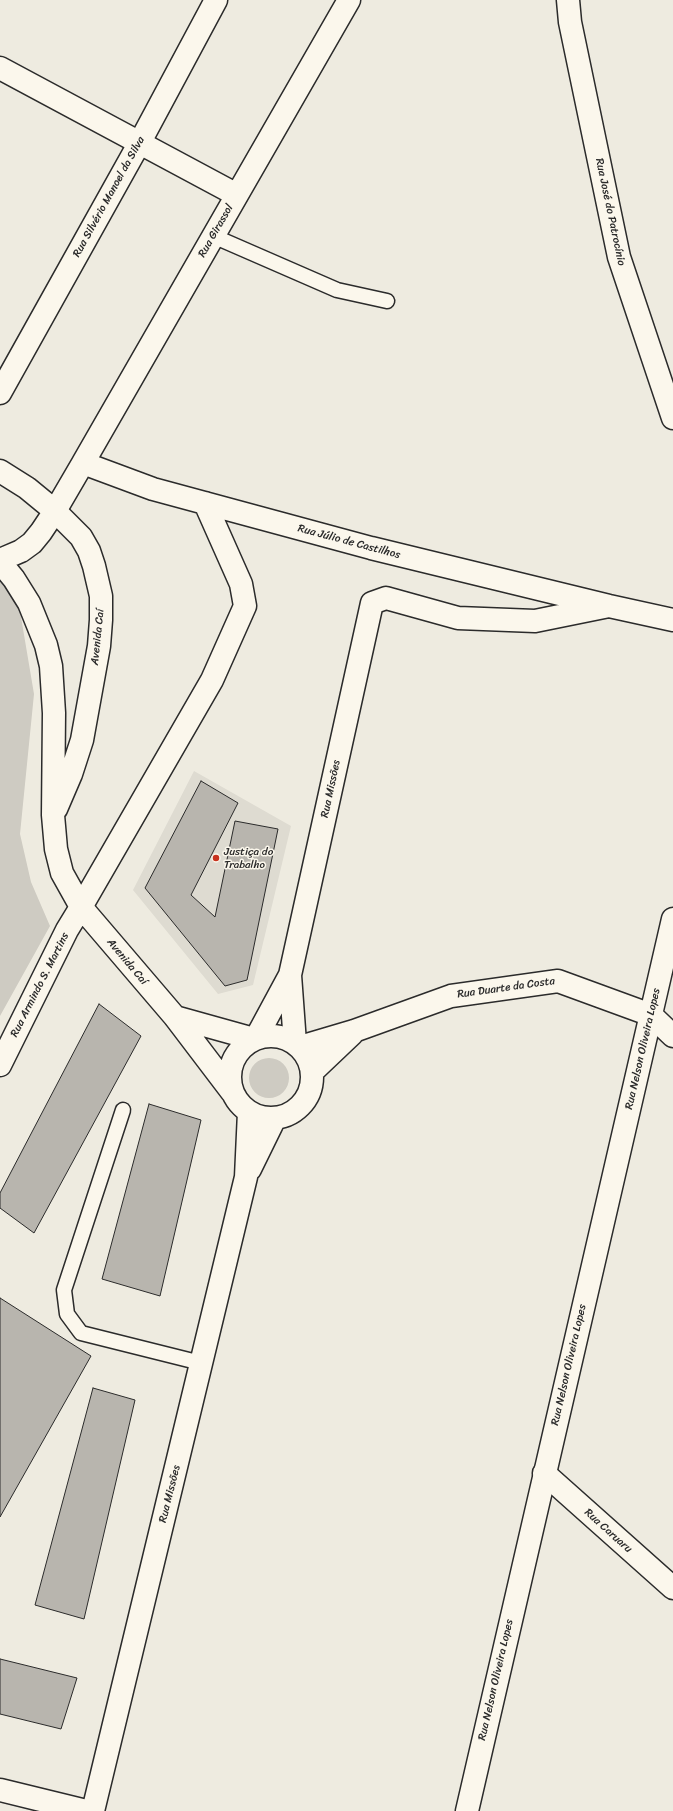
<!DOCTYPE html>
<meta charset="utf-8">
<style>
body{margin:0}
canvas{display:block;background:#eeebe0}
</style>
<canvas width="673" height="1811"></canvas>
<script>
const context = document.querySelector('canvas').getContext('2d');
context.lineJoin = 'round';
function paint(path, color) {
  context.fillStyle = color;
  context.fill(path, 'evenodd');
}
function shape(rows) {
  const path = new Path2D();
  for (const r of rows) {
    if (r.length === 3) {
      path.moveTo(r[0] + r[2], r[1]);
      path.arc(r[0], r[1], r[2], 0, 2 * Math.PI);
      continue;
    }
    path.moveTo(r[0], r[1]);
    for (let i = 2; i < r.length; i += 2) path.lineTo(r[i], r[i + 1]);
  }
  return path;
}
function trace(path, color, width, dash) {
  context.strokeStyle = color;
  context.lineWidth = width;
  context.lineCap = dash ? 'butt' : 'round';
  context.setLineDash(dash || []);
  context.stroke(path);
}
function drawText(font, color, halo, rows, align = 'center') {
  context.font = font + ' Sriracha,sans-serif';
  context.lineWidth = 3;
  context.setLineDash([]);
  context.textBaseline = 'middle';
  context.strokeStyle = halo;
  context.fillStyle = color;
  for (const [text, x, y, turn = 0] of rows) {
    context.save();
    context.translate(x, y);
    context.rotate((+turn || 0) * Math.PI / 180);
    context.textAlign = isNaN(turn) ? turn : align;
    if (halo) context.strokeText(text, 0, 0);
    context.fillText(text, 0, 0);
    context.restore();
  }
}
const built = shape([
 [194,771,291,826,253,985,218,994,133,890]
]);
const green = shape([
 [0,582,4,584,20,611,34,694,20,834,31,882,50,926,0,1016],
 [269,1078,20]
]);
const building = shape([
 [201,781,238,803,191,895,215,917,235,821,278,829,247,980,225,986,145,888,201,781],
 [99,1004,141,1036,34,1233,0,1208,0,1193,99,1004],
 [149,1104,201,1120,160,1296,102,1279,149,1104],
 [0,1298,91,1356,0,1517,0,1298],
 [93,1388,135,1400,84,1619,35,1605,93,1388],
 [0,1659,77,1678,61,1729,0,1714,0,1659]
]);
const lane = shape([
 [213,236,337,290,387,301],
 [123,1110,64,1290,67,1314,81,1333,201,1363]
]);
const street = shape([
 [568,0,570,22,619,257,673,418],
 [0,68,237,195],
 [83,463,349,0],
 [55,511,83,463,153,489,371,548,609,606,673,620],
 [81,907,212,680,245,606,241,584,205,503],
 [256,1038,290,975],
 [295,1043,290,975,372,603,386,598,458,618,535,621,609,606],
 [544,1473,673,1588],
 [0,1790,86,1811]
]);
const secondary = shape([
 [0,393,140,142,216,0],
 [0,471,27,488,55,511,81,537,89,551,94,566,101,596,101,620,99,646,82,740,71,774,56,809],
 [0,560,21,551,32,543,41,532,55,511],
 [0,562,14,579,29,603,46,645,51,666,54,713,53,815,56,849,62,873,81,907,175,1017,232,1092],
 [175,1017,254,1039],
 [271,1077,41],
 [300,1047,354,1031,451,996,558,981,651,1015,673,1036],
 [0,1065,67,930,81,907],
 [312,1072,352,1034],
 [250,1169,275,1118],
 [93,1811,246,1177,249,1112],
 [467,1811,673,919]
]);
const markers = [
 [216,858,4,"#c8321e"]
];
const streetNames = [
 ["Rua Silvério Manoel da Silva",109,197,-61],
 ["Rua José do Patrocínio",610,212,78],
 ["Rua Girassol",216,231,-60],
 ["Rua Júlio de Castilhos",349,542,15],
 ["Avenida Caí",98,637,-84],
 ["Rua Missões",331,789,-78],
 ["Avenida Caí",127,962,50],
 ["Rua Armindo S. Martins",40,985,-63],
 ["Rua Duarte da Costa",506,988,-8],
 ["Rua Nelson Oliveira Lopes",643,1049,-77],
 ["Rua Nelson Oliveira Lopes",569,1365,-77],
 ["Rua Missões",170,1494,-76],
 ["Rua Caruaru",608,1531,42],
 ["Rua Nelson Oliveira Lopes",496,1680,-77]
];
const poiNames = [
 ["Justiça do",224,852],
 ["Trabalho",224,865]
];
paint(built, '#dedbd1');
paint(green, '#cecbc2');
paint(building, '#b8b5ae');
trace(building, '#2b2b2b', 1);
trace(lane, '#2b2b2b', 17);
trace(street, '#2b2b2b', 25);
trace(secondary, '#2b2b2b', 25);
trace(lane, '#fbf7ec', 14);
trace(street, '#fbf7ec', 22);
trace(secondary, '#fbf7ec', 22);
for (const [x, y, r, color] of markers) {
  const dot = new Path2D();
  dot.arc(x, y, r, 0, 2 * Math.PI);
  context.fillStyle = color;
  context.fill(dot);
  trace(dot, '#fbf7ec', 1.5);
}
drawText('11px', '#2b2b2b', '#fbf7ec', streetNames);
drawText('11px', '#2b2b2b', '#fbf7ec', poiNames, 'left');
</script>
